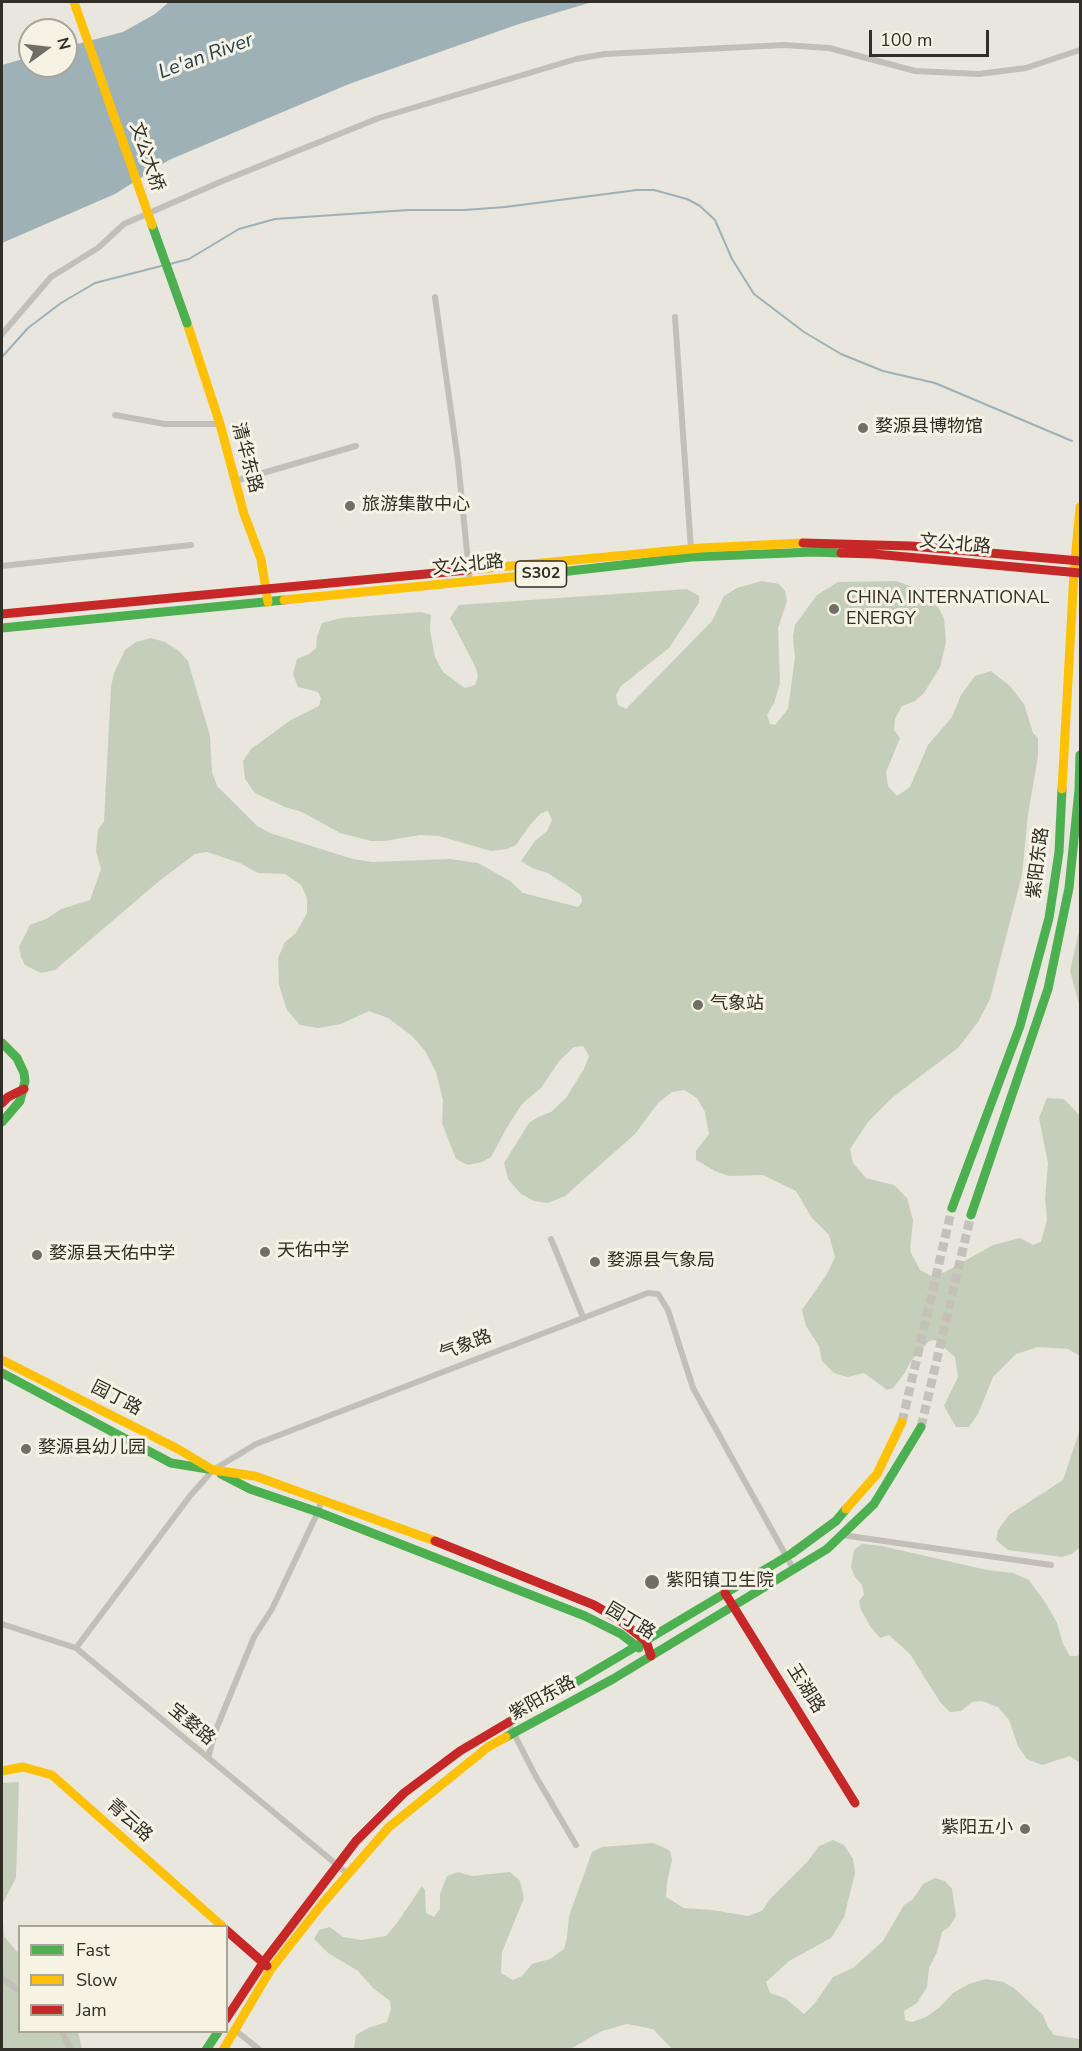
<!DOCTYPE html>
<meta charset="utf-8">
<style>
body{margin:0}
#map{position:relative;width:1082px;height:2051px;overflow:hidden;background:#e9e6de;font-family:"Nunito Sans",sans-serif}
canvas{display:block}
.frame{position:absolute;inset:0;border:3px solid #312d27;pointer-events:none}
.legend{position:absolute;left:18px;top:1925px;width:210px;height:108px;box-sizing:border-box;background:#f6f3e5;border:2px solid #a7a499;margin:0;padding:8px 10px;list-style:none;font-size:18px;color:#312d27}
.legend li{display:flex;align-items:center;gap:12px;height:30px}
.legend b{width:30px;border:2px solid #a7a499}
.north{position:absolute;left:18px;top:18px;width:60px;height:60px;box-sizing:border-box;background:#f6f3e5;border:2px solid #a7a499;border-radius:50%;rotate:75deg;font-size:16px;font-weight:700;line-height:24px;text-align:center;color:#312d27}
.north::after{content:'';display:block;margin:auto;width:21px;height:27px;background:#716e67;clip-path:polygon(50% 0,100% 100%,50% 72%,0 100%)}
.scale{position:absolute;left:869px;top:30px;width:120px;height:27px;box-sizing:border-box;border:3px solid #312d27;border-top:0;padding-left:8px;font-size:18px;line-height:21px;white-space:nowrap;color:#312d27;-webkit-text-stroke:4px #f6f3e5;paint-order:stroke}
</style>
<div id="map">
<canvas width="1082" height="2051"></canvas>
<div class="frame"></div>
<ul class="legend">
<li><b style="height:8px;background:#4caf50"></b>Fast</li>
<li><b style="height:8px;background:#ffc107"></b>Slow</li>
<li><b style="height:8px;background:#c62828"></b>Jam</li>
</ul>
<div class="north">N</div>
<div class="scale">100 m</div>
</div>
<script>
const context = document.querySelector('canvas').getContext('2d');
context.lineJoin = 'round';
function paint(path, color) {
  context.fillStyle = color;
  context.fill(path, 'evenodd');
}
function shape(rows) {
  const path = new Path2D();
  for (const r of rows) {
    path.moveTo(r[0], r[1]);
    for (let i = 2; i < r.length; i += 2) path.lineTo(r[i], r[i + 1]);
  }
  return path;
}
function trace(path, color, width, dash) {
  context.strokeStyle = color;
  context.lineWidth = width;
  context.lineCap = dash ? 'butt' : 'round';
  context.setLineDash(dash || []);
  context.stroke(path);
}
function drawText(font, color, halo, rows, align = 'center') {
  context.font = font + ' "Nunito Sans","Noto Sans SC",sans-serif';
  context.lineWidth = 6;
  context.setLineDash([]);
  context.textBaseline = 'middle';
  context.strokeStyle = halo;
  context.fillStyle = color;
  for (const [text, x, y, turn = 0] of rows) {
    context.save();
    context.translate(x, y);
    context.rotate((+turn || 0) * Math.PI / 180);
    context.textAlign = isNaN(turn) ? turn : align;
    if (halo) context.strokeText(text, 0, 0);
    context.fillText(text, 0, 0);
    context.restore();
  }
}
const green = shape([
 [762,581,779,584,785,591,787,601,778,628,780,683,774,703,767,715,770,724,775,725,788,709,795,658,793,636,795,625,817,595,838,582,896,581,930,593,944,618,946,642,940,667,924,693,915,701,902,706,895,719,894,730,900,738,886,772,888,786,897,796,910,787,928,745,952,717,961,695,975,676,991,671,1010,686,1024,704,1033,733,1038,738,1038,756,1028,815,1022,875,990,999,978,1022,958,1048,893,1097,868,1122,850,1149,853,1163,866,1178,894,1185,907,1198,913,1220,910,1251,920,1270,931,1276,945,1272,993,1245,1020,1238,1033,1245,1041,1242,1047,1220,1045,1199,1048,1163,1039,1118,1047,1098,1064,1099,1080,1116,1080,1356,1068,1349,1038,1347,1016,1354,993,1377,978,1414,969,1427,956,1427,944,1406,958,1377,955,1357,935,1340,929,1341,911,1361,904,1374,893,1388,887,1390,864,1373,847,1377,834,1373,822,1361,819,1346,806,1326,802,1310,827,1274,835,1257,829,1235,812,1218,796,1191,763,1175,729,1176,715,1171,696,1160,696,1151,709,1134,705,1112,697,1098,684,1090,672,1092,658,1103,635,1134,565,1196,548,1203,534,1201,521,1194,508,1179,504,1163,529,1123,538,1117,551,1112,566,1098,584,1069,589,1056,583,1046,574,1047,560,1060,541,1088,522,1104,506,1129,491,1157,482,1162,468,1165,456,1159,442,1123,443,1100,436,1072,425,1051,412,1036,388,1018,369,1011,341,1024,318,1028,300,1025,287,1010,279,985,278,958,285,942,296,933,307,913,307,898,301,885,285,874,258,873,240,863,207,852,195,854,158,882,55,970,41,973,25,965,21,957,19,947,30,925,46,919,61,909,90,900,101,869,96,851,98,830,104,821,111,687,114,673,125,650,136,642,151,638,165,642,179,651,188,661,210,736,212,772,217,786,257,826,270,833,353,859,372,862,450,859,478,863,510,881,523,893,578,907,582,902,581,895,548,873,534,869,521,861,535,841,547,831,552,820,548,811,541,813,530,825,516,845,507,849,491,851,439,836,420,835,385,841,371,841,340,833,302,812,285,807,255,793,245,779,243,761,251,749,291,720,319,706,321,698,318,692,298,687,293,674,297,659,309,654,316,648,317,637,322,623,341,618,421,612,431,615,430,630,435,657,443,672,465,688,475,685,478,676,475,666,450,618,459,605,687,589,699,596,699,603,669,648,621,686,616,695,618,705,626,709,712,621,724,596,737,588],
 [1080,927,1080,1007,1070,971],
 [1080,1429,1080,1547,1072,1554,1062,1557,1008,1550,996,1540,998,1530,1009,1515,1063,1480],
 [862,1544,882,1546,987,1570,1013,1573,1029,1580,1047,1605,1057,1623,1063,1644,1070,1656,1077,1656,1080,1652,1080,1763,1070,1756,1042,1765,1027,1759,1018,1746,1009,1720,998,1707,982,1701,972,1702,961,1711,950,1712,940,1702,910,1654,889,1635,880,1638,870,1626,861,1610,859,1601,864,1595,862,1585,855,1577,851,1567,854,1550],
 [19,1782,16,1878,2,1905,2,1783],
 [833,1840,844,1845,853,1859,855,1873,844,1917,831,1938,789,1961,766,1982,770,1993,785,1998,804,2014,815,2003,833,1977,853,1968,883,1941,904,1905,913,1899,923,1884,935,1878,945,1881,952,1889,956,1916,949,1927,942,1932,937,1952,929,1968,927,1987,917,2003,904,2011,905,2020,912,2022,926,2017,940,2007,953,1993,969,1984,986,1979,1003,1982,1014,1988,1043,2015,1048,2027,1054,2035,1080,2039,1080,2049,672,2049,653,2029,627,2024,602,2031,570,2049,352,2049,354,2048,356,2035,368,2028,387,2022,391,2009,390,2001,373,1988,358,1971,328,1953,314,1939,319,1930,330,1927,343,1937,361,1940,386,1936,397,1923,422,1886,425,1890,426,1913,434,1917,440,1909,440,1894,447,1876,458,1872,472,1876,510,1872,520,1881,524,1898,502,1952,501,1973,513,1980,522,1976,532,1964,550,1959,564,1949,567,1937,569,1916,592,1852,602,1847,653,1843,665,1848,670,1851,672,1860,667,1882,666,1897,684,1908,712,1910,748,1916,762,1911,770,1899,808,1861,819,1846],
 [2,1907,4,1936,19,1954,20,2032,78,2032,82,2049,2,2049]
]);
const water = shape([
 [169,2,592,2,519,24,349,84,169,160,115,194,2,243,2,65,30,57,30,66,66,66,66,47,123,32,155,14]
]);
const stream = shape([
 [170,264,189,259,239,229,275,219,408,210,465,210,505,207,637,190,654,190,687,199,700,206,715,220,732,259,754,294,804,332,841,354,883,371,935,383,1072,441],
 [2,357,28,328,61,303,95,283,165,265]
]);
const secondaryTunnel = shape([
 [902,1422,952,1208],
 [921,1427,971,1215]
]);
const street = shape([
 [435,297,458,461,470,582],
 [675,317,691,550],
 [2,334,51,277,98,248,124,224,220,182,379,118,576,59,605,54,784,45,829,48,915,71,979,74,1026,68,1080,50],
 [115,415,165,424,220,424],
 [235,481,356,446],
 [2,566,191,545],
 [551,1239,583,1317],
 [842,1535,1051,1565],
 [2,1624,76,1648,348,1874],
 [76,1648,190,1496,213,1470,256,1444,648,1293,658,1294,668,1310,693,1388,794,1570],
 [508,1722,535,1775,576,1845],
 [208,1758,215,1732,254,1637,272,1609,318,1512,321,1501],
 [2,1978,20,1991],
 [236,2031,260,2050],
 [62,2032,71,2050]
]);
const fast = shape([
 [552,573,691,557,813,552,841,553],
 [2,628,284,600],
 [2,1043,17,1058,24,1073,25,1081,20,1101,2,1122],
 [952,1208,1020,1026,1049,918,1059,852,1062,789],
 [971,1215,1048,989,1069,888,1079,790,1080,755],
 [2,1373,171,1463,208,1469],
 [221,1474,250,1489,318,1512,585,1616,621,1634,639,1648],
 [509,1722,791,1554,836,1521,846,1509],
 [506,1737,613,1679,827,1549,874,1504,921,1427],
 [206,2050,218,2032]
]);
const slow = shape([
 [187,323,220,424,244,514,261,559,268,602],
 [468,570,701,548,803,543],
 [284,600,552,573],
 [1062,789,1074,573,1080,507],
 [2,1360,178,1449,213,1470,255,1476,435,1541],
 [846,1509,877,1474,902,1422],
 [2,1771,23,1767,52,1775,222,1926],
 [223,2050,271,1969,322,1904,389,1827,488,1747,506,1737]
]);
const jam = shape([
 [803,543,911,546,1080,561],
 [841,553,874,554,1080,573],
 [2,614,468,570],
 [2,1103,8,1097,24,1089],
 [435,1541,594,1605,618,1619,646,1641,651,1656],
 [725,1593,855,1803],
 [226,1930,267,1966],
 [226,2019,263,1963,356,1841,404,1793,460,1751,509,1722]
]);
const fastBridge = shape([
 [152,225,187,323]
]);
const slowBridge = shape([
 [74,2,152,225]
]);
const markers = [
 [863,428,6,"#716e67"],
 [350,506,6,"#716e67"],
 [834,609,6,"#716e67"],
 [698,1005,6,"#716e67"],
 [265,1252,6,"#716e67"],
 [37,1255,6,"#716e67"],
 [595,1262,6,"#716e67"],
 [26,1449,6,"#716e67"],
 [652,1582,8,"#716e67"],
 [1025,1829,6,"#716e67"]
];
const shields = [
 [541,574,51]
];
const shieldNames = [
 ["S302",541,574]
];
const streetNames = [
 ["文公大桥",146,157,71],
 ["清华东路",246,458,75],
 ["文公北路",955,545,5],
 ["文公北路",468,566,-6],
 ["紫阳东路",1039,863,-83],
 ["气象路",466,1346,-21],
 ["园丁路",116,1399,27],
 ["园丁路",630,1622,31],
 ["玉湖路",805,1689,58],
 ["紫阳东路",543,1699,-29],
 ["宝婺路",191,1725,40],
 ["青云路",129,1821,42]
];
const poiNames = [
 ["婺源县博物馆",875,428],
 ["旅游集散中心",362,506],
 ["CHINA INTERNATIONAL",846,599],
 ["ENERGY",846,620],
 ["气象站",710,1005],
 ["天佑中学",277,1252],
 ["婺源县天佑中学",49,1255],
 ["婺源县气象局",607,1262],
 ["婺源县幼儿园",38,1449],
 ["紫阳镇卫生院",666,1582],
 ["紫阳五小",1013,1829,"right"]
];
const waterNames = [
 ["Le'an River",206,57,-20]
];
paint(green, '#c5ceba');
paint(water, '#9db1b7');
trace(stream, '#9db1b7', 2);
trace(secondaryTunnel, '#c4c1b9', 9, [9, 4.5]);
trace(street, '#c1bfb8', 6);
trace(fast, '#4caf50', 9);
trace(slow, '#ffc107', 9);
trace(jam, '#c62828', 9);
trace(fastBridge, '#4caf50', 9);
trace(slowBridge, '#ffc107', 9);
for (const [x, y, r, color] of markers) {
  const dot = new Path2D();
  dot.arc(x, y, r, 0, 2 * Math.PI);
  context.fillStyle = color;
  context.fill(dot);
  trace(dot, '#f6f3e5', 2);
}
for (const [x, y, w] of shields) {
  const box = new Path2D();
  box.roundRect(x - w / 2, y - 13, w, 26, 4.5);
  context.fillStyle = '#f6f3e5';
  context.fill(box);
  trace(box, '#312d27', 1.5);
}
drawText('bold 16px', '#312d27', null, shieldNames);
drawText('18px', '#312d27', '#f6f3e5', streetNames);
drawText('18px', '#312d27', '#f6f3e5', poiNames, 'left');
drawText('italic 20px', '#223f4d', '#f6f3e5', waterNames);
</script>
